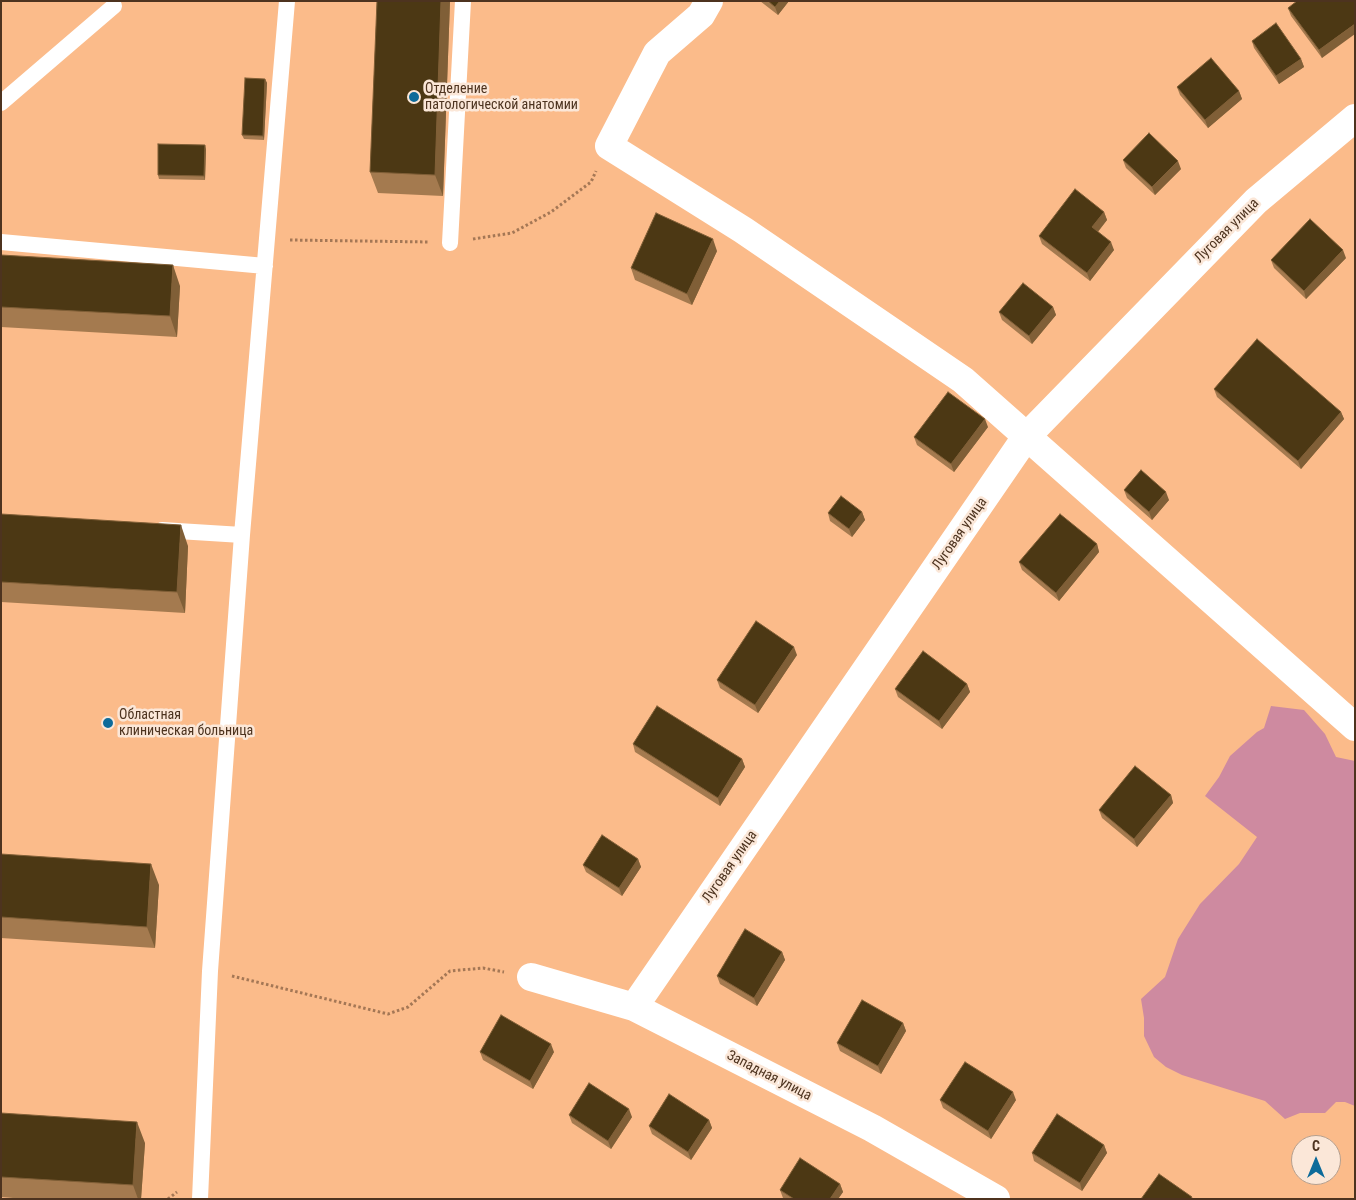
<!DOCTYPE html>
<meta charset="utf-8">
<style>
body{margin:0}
#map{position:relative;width:1356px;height:1200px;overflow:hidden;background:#fbbb8a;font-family:"Roboto Condensed",sans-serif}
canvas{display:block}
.frame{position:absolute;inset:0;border:2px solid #4d331f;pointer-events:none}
.north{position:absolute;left:1291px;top:1135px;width:50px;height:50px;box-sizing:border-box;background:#fbe7d8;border:1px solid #b59f8e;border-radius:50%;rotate:0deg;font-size:14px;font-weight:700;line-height:20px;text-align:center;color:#4d331f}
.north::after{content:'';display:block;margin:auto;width:18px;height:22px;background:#0d6b9a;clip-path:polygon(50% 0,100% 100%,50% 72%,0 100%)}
</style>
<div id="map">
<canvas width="1356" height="1200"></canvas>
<div class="frame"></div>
<div class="north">С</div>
</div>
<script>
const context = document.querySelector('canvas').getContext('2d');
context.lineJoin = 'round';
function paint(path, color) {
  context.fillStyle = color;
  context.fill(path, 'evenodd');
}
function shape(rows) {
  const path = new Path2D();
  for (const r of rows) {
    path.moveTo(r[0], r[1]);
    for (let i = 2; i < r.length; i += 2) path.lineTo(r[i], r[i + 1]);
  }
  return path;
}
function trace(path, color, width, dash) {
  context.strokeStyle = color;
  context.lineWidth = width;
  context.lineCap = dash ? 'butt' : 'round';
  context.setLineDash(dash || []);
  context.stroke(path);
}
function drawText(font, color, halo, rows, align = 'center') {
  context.font = font + ' "Roboto Condensed",sans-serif';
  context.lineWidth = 5;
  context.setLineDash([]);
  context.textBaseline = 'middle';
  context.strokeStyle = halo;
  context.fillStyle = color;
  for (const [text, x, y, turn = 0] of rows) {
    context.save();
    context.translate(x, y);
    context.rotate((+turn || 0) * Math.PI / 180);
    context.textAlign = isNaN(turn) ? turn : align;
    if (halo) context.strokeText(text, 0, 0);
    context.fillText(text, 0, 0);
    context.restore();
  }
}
const green = shape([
 [1271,706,1304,710,1325,734,1336,757,1355,761,1355,1106,1345,1102,1336,1102,1325,1113,1300,1113,1285,1119,1265,1101,1182,1075,1166,1067,1154,1057,1144,1036,1144,1018,1141,999,1165,977,1178,939,1200,904,1239,864,1257,837,1205,796,1219,777,1230,756,1257,732,1264,728]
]);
const path = shape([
 [473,239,512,233,551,212,591,182,596,171],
 [290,240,429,242],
 [232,976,388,1014,408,1007,450,971,483,968,504,972],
 [168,1199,177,1192]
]);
const lane = shape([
 [1,103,114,6],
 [1,242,265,266],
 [450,243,463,1],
 [162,530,242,535],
 [200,1199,210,971,242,535,287,1]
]);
const street = shape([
 [709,1,701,15,657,53,609,146,743,230,963,380,1355,727],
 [531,977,634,1007,872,1128,996,1199],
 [634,1007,1026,437,1256,201,1355,118]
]);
const wall = shape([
 [377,1,450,1,443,196,378,193,370,172],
 [760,1,789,1,778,15],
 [1355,1,1322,58,1291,16,1288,8],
 [1252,41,1301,59,1304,67,1279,84,1254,48],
 [265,79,267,83,264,140,244,139,242,135],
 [1177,87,1239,91,1242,99,1208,128,1180,95],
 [206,149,205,180,159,179,158,175],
 [1123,160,1181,169,1155,195,1126,168],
 [1104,212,1107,220,1098,232,1114,250,1090,281,1042,244,1039,236],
 [717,251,692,305,635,280,631,268],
 [1,255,180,286,177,337,1,327],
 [1346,258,1306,299,1274,268,1271,260],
 [1053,307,1056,315,1032,344,1002,320,999,312],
 [1214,389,1341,412,1344,419,1301,469,1217,397],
 [988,427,954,472,917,445,914,437],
 [1124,490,1169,500,1152,520,1127,498],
 [862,512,865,520,852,537,830,521,828,513],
 [1,514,188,546,185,613,1,602],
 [1097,544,1099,552,1059,601,1022,570,1019,562],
 [797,655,758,713,720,688,717,680],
 [967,684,970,692,942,729,898,697,895,689],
 [633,744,742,759,745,767,720,806,635,752],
 [1171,795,1173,803,1137,847,1102,818,1099,810],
 [1,854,159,885,155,948,1,938],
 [638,859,641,867,622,896,586,872,583,865],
 [782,952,785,960,757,1006,720,984,717,976],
 [903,1023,906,1031,881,1074,840,1051,837,1043],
 [480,1052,554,1052,533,1089,483,1060],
 [940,1100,1016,1100,991,1139,943,1108],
 [1,1113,145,1143,141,1199,25,1199,1,1197],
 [569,1115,632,1117,611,1149,572,1123],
 [709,1120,712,1128,691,1160,652,1134,649,1126],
 [1104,1145,1107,1153,1082,1191,1034,1161,1032,1153],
 [840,1184,843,1192,838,1199,784,1199,783,1198,780,1190]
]);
const shadedWall = shape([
 [441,1,450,1,443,196,435,175],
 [780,1,789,1,778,15,775,7],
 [1355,24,1355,34,1322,58,1319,50],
 [1301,59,1304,67,1279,84,1276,76],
 [265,79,267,83,264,140,263,136],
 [1239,91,1242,99,1208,128,1205,120],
 [205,145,206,149,205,180,204,176],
 [1178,161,1181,169,1155,195,1152,187],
 [1104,212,1107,220,1095,235,1092,227],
 [713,239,717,251,692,305,687,294],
 [1111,242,1114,250,1090,281,1087,273],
 [1343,250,1346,258,1306,299,1304,291],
 [173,265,180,286,177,337,170,316],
 [1053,307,1056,315,1032,344,1029,336],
 [1341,412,1344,419,1301,469,1298,461],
 [985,419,988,427,954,472,951,464],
 [1166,492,1169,500,1152,520,1149,512],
 [862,512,865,520,852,537,849,529],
 [181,525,188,546,185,613,177,592],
 [1097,544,1099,552,1059,601,1056,593],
 [794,647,797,655,758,713,755,705],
 [967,684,970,692,942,729,939,721],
 [742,759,745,767,720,806,718,798],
 [1171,795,1173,803,1137,847,1134,839],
 [638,859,641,867,622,896,619,888],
 [151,864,159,885,155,948,147,927],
 [782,952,785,960,757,1006,754,998],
 [903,1023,906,1031,881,1074,878,1066],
 [551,1044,554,1052,533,1089,530,1081],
 [1013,1092,1016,1100,991,1139,988,1131],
 [629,1109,632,1117,611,1149,608,1141],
 [709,1120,712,1128,691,1160,688,1152],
 [137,1122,145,1143,141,1199,138,1199,133,1185],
 [1104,1145,1107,1153,1082,1191,1080,1183],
 [840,1184,843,1192,838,1199,830,1199]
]);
const building = shape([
 [377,1,441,1,435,175,370,172,377,1],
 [768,1,780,1,775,7,768,1],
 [1297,1,1355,1,1355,24,1319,50,1288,8,1297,1],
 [1276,23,1301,59,1276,76,1252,41,1276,23],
 [1211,58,1239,91,1205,120,1177,87,1211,58],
 [245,78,265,79,263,136,242,135,245,78],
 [1149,133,1178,161,1152,187,1123,160,1149,133],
 [158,144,205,145,204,176,158,175,158,144],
 [1075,189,1104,212,1092,227,1111,242,1087,273,1039,236,1075,189],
 [656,213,713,239,687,294,631,268,656,213],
 [1310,219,1343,250,1304,291,1271,260,1310,219],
 [1,255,173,265,170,316,1,307,1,255],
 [1023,283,1053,307,1029,336,999,312,1023,283],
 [1257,339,1341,412,1298,461,1214,389,1257,339],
 [948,392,985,419,951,464,914,437,948,392],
 [1141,470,1166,492,1149,512,1124,490,1141,470],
 [841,496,862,512,849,529,828,513,841,496],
 [1,514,181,525,177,592,1,582,1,514],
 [1060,514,1097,544,1056,593,1019,562,1060,514],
 [756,621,794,647,755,705,717,680,756,621],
 [923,651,967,684,939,721,895,689,923,651],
 [657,706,742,759,718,798,633,744,657,706],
 [1135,766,1171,795,1134,839,1099,810,1135,766],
 [602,835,638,859,619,888,583,865,602,835],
 [1,854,151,864,147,927,1,917,1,854],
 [745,929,782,952,754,998,717,976,745,929],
 [862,1000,903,1023,878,1066,837,1043,862,1000],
 [501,1015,551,1044,530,1081,480,1052,501,1015],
 [965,1062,1013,1092,988,1131,940,1100,965,1062],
 [589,1083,629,1109,608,1141,569,1115,589,1083],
 [669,1094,709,1120,688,1152,649,1126,669,1094],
 [1,1113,137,1122,133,1185,1,1177,1,1113],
 [1057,1114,1104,1145,1080,1183,1032,1153,1057,1114],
 [800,1158,840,1184,830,1199,794,1199,780,1190,800,1158],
 [1159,1174,1192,1197,1191,1199,1141,1199,1159,1174]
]);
const markers = [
 [414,97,6,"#0d6b9a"],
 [108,723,6,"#0d6b9a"]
];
const poiNames = [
 ["Отделение",425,89],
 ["патологической анатомии",425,105],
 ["Областная",119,715],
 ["клиническая больница",119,731]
];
const streetNames = [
 ["Луговая улица",1227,231,-45],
 ["Луговая улица",960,534,-55],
 ["Луговая улица",730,867,-55],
 ["Западная улица",769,1076,27]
];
paint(green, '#ce8aa0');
trace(path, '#a47755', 3, [2.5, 2.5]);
trace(lane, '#fff', 16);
trace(street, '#fff', 28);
paint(wall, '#a47a4f');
paint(shadedWall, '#805f37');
paint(building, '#4c3814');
trace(building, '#805f37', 1);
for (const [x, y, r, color] of markers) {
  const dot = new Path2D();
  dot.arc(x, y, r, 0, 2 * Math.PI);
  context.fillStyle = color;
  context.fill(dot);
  trace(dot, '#fbe7d8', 2);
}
drawText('14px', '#4d331f', '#fbe7d8', poiNames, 'left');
drawText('14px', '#4d331f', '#fbe7d8', streetNames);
</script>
